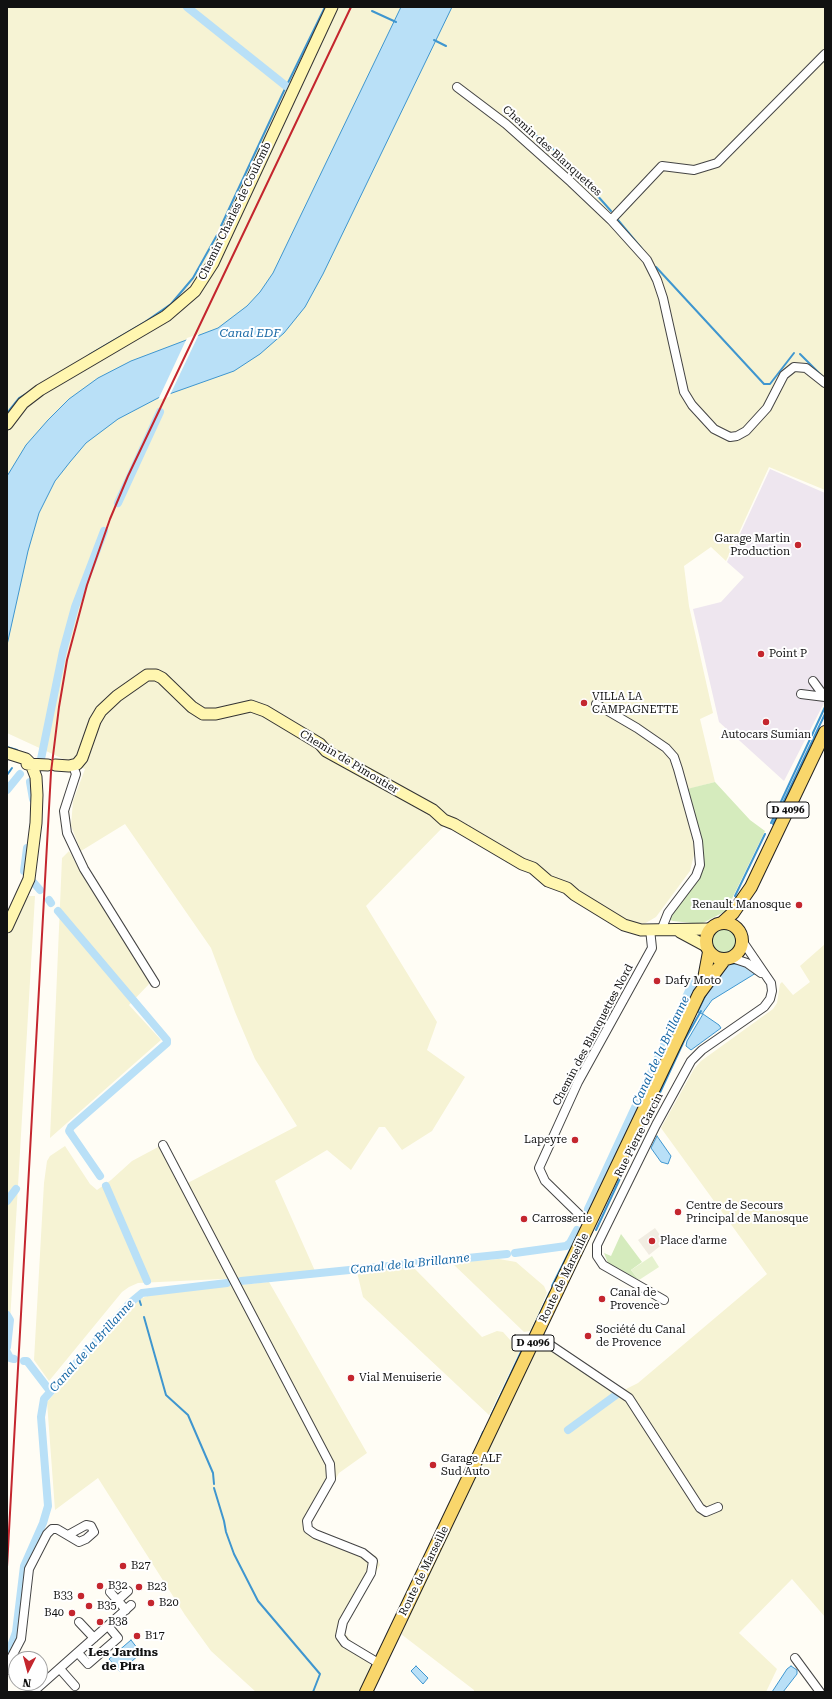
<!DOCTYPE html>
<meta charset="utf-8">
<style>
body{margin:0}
#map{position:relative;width:832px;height:1699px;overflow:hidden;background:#fffdf5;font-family:"Roboto Serif",serif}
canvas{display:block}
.frame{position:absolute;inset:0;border:8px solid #111;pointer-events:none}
.north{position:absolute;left:8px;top:1651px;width:40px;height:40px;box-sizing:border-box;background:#fff;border:1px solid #a0a0a0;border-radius:50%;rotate:186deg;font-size:11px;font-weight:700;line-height:16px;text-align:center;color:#111}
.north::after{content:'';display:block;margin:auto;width:14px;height:18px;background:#c4262e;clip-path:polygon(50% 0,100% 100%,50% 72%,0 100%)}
</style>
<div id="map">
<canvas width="832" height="1699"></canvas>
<div class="frame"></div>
<div class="north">N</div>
</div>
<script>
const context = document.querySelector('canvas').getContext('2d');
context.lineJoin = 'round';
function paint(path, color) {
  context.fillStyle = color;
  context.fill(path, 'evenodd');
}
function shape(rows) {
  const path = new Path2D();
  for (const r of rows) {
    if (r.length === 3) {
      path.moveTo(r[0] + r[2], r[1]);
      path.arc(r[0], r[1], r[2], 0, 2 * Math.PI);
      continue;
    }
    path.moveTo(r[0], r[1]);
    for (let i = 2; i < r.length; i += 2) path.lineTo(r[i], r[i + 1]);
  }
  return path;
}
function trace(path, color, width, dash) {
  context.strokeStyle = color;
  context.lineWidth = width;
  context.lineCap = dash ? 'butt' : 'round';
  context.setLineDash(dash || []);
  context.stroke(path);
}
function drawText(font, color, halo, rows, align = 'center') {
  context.font = font + ' "Roboto Serif",serif';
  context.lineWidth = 4;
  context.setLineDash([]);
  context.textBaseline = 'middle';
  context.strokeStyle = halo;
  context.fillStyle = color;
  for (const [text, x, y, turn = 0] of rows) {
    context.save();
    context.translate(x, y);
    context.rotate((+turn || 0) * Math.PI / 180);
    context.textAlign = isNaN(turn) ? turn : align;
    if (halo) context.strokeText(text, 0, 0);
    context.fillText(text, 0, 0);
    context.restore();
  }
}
const industrial = shape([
 [770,469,825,493,825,701,784,781,719,722,693,609,721,602,744,577,727,562]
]);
const farmland = shape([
 [7,7,825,7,825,490,769,467,726,561,711,547,684,566,689,606,713,713,700,719,715,782,681,791,695,851,690,871,656,917,644,924,617,922,445,825,366,906,437,1022,427,1050,465,1077,432,1131,402,1150,385,1127,379,1127,351,1170,327,1150,275,1181,315,1271,243,1278,138,1283,129,1287,122,1292,49,1381,34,1360,44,1183,47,1161,50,1156,65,1146,90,1184,97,1190,111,1180,132,1161,160,1146,180,1187,297,1126,255,1059,235,1012,211,948,125,824,81,851,71,826,73,801,85,769,7,733],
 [69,851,84,878,150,983,129,1005,161,1040,50,1138,62,858],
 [28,896,35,896,7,1373,7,937],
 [825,944,825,1617,792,1579,739,1633,777,1669,766,1692,474,1692,474,1690,401,1634,539,1341,624,1390,638,1383,767,1274,661,1128,694,1069,701,1061,773,1009,777,1003,780,984,782,982,793,995,810,982,800,966],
 [499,1259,516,1262,544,1286,547,1293,531,1331,524,1332,452,1263],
 [413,1267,482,1337,497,1331,503,1332,520,1351,489,1415,363,1297,357,1272],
 [269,1282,367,1453,339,1473,311,1524,314,1528,376,1556,380,1565,346,1623,345,1633,372,1667,361,1692,256,1692,211,1651,185,1615,98,1478,55,1510,47,1402,140,1299,152,1294]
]);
const green = shape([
 [715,782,750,820,765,831,726,911,701,924,673,921,670,920,671,917,703,867,704,861,703,850,687,789],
 [725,941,13],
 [621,1234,642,1262,631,1270,639,1280,608,1263,604,1253,611,1256]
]);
const pitch = shape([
 [652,1256,659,1267,639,1280,631,1270]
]);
const plaza = shape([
 [655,1228,665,1242,649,1255,638,1240]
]);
const water = shape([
 [401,7,452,7,323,274,305,307,284,333,260,354,234,371,158,398,118,419,86,443,70,462,55,481,39,513,28,551,7,645,7,476,9,473,26,445,48,420,69,399,98,378,131,361,218,328,247,306,260,292,273,273,401,7],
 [731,964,740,964,756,973,712,1000,702,1014,698,1012,712,983,725,966,731,964],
 [703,1014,719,1025,721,1028,691,1050,686,1046,687,1041,703,1014],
 [657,1136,671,1156,668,1164,661,1162,651,1148,657,1136],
 [131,1640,141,1653,120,1672,109,1659,131,1640],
 [416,1666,428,1678,423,1684,411,1671,416,1666],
 [791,1666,797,1670,797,1674,783,1692,772,1692,787,1669,791,1666]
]);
const pier = shape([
 [199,334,169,397,158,400,187,338]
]);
const stream = shape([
 [372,11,396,22],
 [434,40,446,46],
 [514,120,548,144,580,176,611,211],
 [618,220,642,249],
 [221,226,282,95,325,7],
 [656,267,764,384,770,384,794,353],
 [800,354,821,375],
 [89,355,145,322,171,304,193,278,217,235],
 [7,413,19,398,31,391],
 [7,747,17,750],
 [7,775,12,768],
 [771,823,825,707],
 [773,824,825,714],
 [735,896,765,834],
 [671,1030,674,1034],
 [596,1230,684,1041,701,1011],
 [552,1286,572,1246],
 [138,1296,141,1305],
 [144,1317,166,1395,188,1415,213,1473,214,1484],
 [529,1337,550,1292],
 [491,1416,521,1352],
 [479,1442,483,1432],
 [214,1488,224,1521,226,1532,234,1554,258,1601,320,1674,313,1692]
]);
const canal = shape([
 [187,7,286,86],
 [118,503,160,412],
 [41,759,63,651,75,607,104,531],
 [30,782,33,799],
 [7,790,20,774],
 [24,871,27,848],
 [34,883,40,890],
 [49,900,51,903],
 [58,911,167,1040,167,1043,71,1127,69,1131,100,1176],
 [106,1186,147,1281],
 [7,1201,16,1189],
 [588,1209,694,980],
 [515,1253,566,1246,570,1243,577,1230],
 [241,1281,507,1254],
 [7,1315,10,1320,7,1347],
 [7,1352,10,1358,14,1359],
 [24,1361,27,1361,50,1391],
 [568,1430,616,1395],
 [10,1649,16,1632,24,1566,43,1523,48,1506,41,1417,44,1399,130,1303,142,1293,227,1283]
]);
const street = shape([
 [457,87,506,124,571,182,611,220,647,260,657,280,663,298,684,392,692,405,714,429,730,437,737,436,746,431,767,408,784,375,794,367,806,368,825,383],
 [611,220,662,166,694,170,717,163,825,54],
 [813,681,824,696],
 [801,694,825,697],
 [596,704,637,728,666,748,674,757,678,769,698,841,700,865,696,876,668,913,662,928],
 [73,766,76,774,64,811,67,833,84,869,155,983],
 [732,958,747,963,761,973],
 [163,1145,330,1464,331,1479,307,1521,308,1529,315,1534,363,1553,373,1561,371,1573,343,1622,340,1636,345,1643,380,1664],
 [590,1225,545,1181,539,1168,578,1082,652,948,650,929],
 [664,1300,603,1265,597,1256,597,1245,656,1125,691,1061,702,1050,764,1007,770,999,772,991,771,983,743,942],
 [537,1336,629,1398,700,1508,706,1512,718,1507],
 [110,1592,126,1610],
 [118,1600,128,1591],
 [79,1622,94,1638],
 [78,1653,88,1664,118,1638,108,1626],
 [795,1658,820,1692],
 [60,1669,75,1686],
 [7,1670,8,1664,21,1639,29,1569,47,1534,52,1529,57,1529,79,1542,86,1539,94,1532,91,1526,86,1525,68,1535],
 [33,1692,131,1605]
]);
const secondary = shape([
 [7,424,23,403,40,390,166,316,195,291,213,263,332,7],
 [7,753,26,759,31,764,36,777,37,795,36,823,29,879,7,927],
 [27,764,48,765],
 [55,765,69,766,77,764,82,758,95,721,101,711,117,696,147,675,156,675,162,678,192,707,203,714,216,714,251,706,265,711,320,744,326,751,433,810,444,820,454,824,522,864,533,868,548,881,567,888,575,895,624,925,641,930,710,929],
 [680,932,706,946]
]);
const primary = shape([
 [723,922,733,913,751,887,825,732],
 [724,941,18],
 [703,984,709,952],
 [366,1692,699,994,725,959]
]);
const rail = shape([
 [7,1567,51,772,59,707,67,660,87,585,110,519,128,476,351,7]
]);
const markers = [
 [798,545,4,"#c4262e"],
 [761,654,4,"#c4262e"],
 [584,703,4,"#c4262e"],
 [766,722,4,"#c4262e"],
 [799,905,4,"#c4262e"],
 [657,981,4,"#c4262e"],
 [575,1140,4,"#c4262e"],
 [678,1212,4,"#c4262e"],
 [524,1219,4,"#c4262e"],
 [652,1241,4,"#c4262e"],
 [602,1299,4,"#c4262e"],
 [588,1336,4,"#c4262e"],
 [351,1378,4,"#c4262e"],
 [433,1465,4,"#c4262e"],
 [123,1566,4,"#c4262e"],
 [100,1586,4,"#c4262e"],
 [139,1587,4,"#c4262e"],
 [81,1596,4,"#c4262e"],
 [151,1603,4,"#c4262e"],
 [89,1606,4,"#c4262e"],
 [72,1613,4,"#c4262e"],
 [100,1622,4,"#c4262e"],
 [137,1636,4,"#c4262e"]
];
const shields = [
 [788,810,42],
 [533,1343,42]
];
const shieldNames = [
 ["D 4096",788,810],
 ["D 4096",533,1343]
];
const streetNames = [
 ["Chemin des Blanquettes",552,151,42],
 ["Chemin Charles de Coulomb",235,211,-64],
 ["Chemin de Pimoutier",349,762,31],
 ["Chemin des Blanquettes Nord",593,1035,-62],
 ["Rue Pierre Garcin",639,1135,-63],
 ["Route de Marseille",564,1278,-64],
 ["Route de Marseille",424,1571,-64]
];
const poiNames = [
 ["Garage Martin",790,539,"right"],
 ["Production",790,552,"right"],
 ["Point P",769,654],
 ["VILLA LA",592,697],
 ["CAMPAGNETTE",592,710],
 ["Autocars Sumian",766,735,"center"],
 ["Renault Manosque",791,905,"right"],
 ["Dafy Moto",665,981],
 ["Lapeyre",567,1140,"right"],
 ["Centre de Secours",686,1206],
 ["Principal de Manosque",686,1219],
 ["Carrosserie",532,1219],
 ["Place d'arme",660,1241],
 ["Canal de",610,1293],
 ["Provence",610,1306],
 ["Société du Canal",596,1330],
 ["de Provence",596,1343],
 ["Vial Menuiserie",359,1378],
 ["Garage ALF",441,1459],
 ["Sud Auto",441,1472],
 ["B27",131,1566],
 ["B32",108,1586],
 ["B23",147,1587],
 ["B33",73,1596,"right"],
 ["B20",159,1603],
 ["B35",97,1606],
 ["B40",64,1613,"right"],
 ["B38",108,1622],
 ["B17",145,1636]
];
const waterNames = [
 ["Canal EDF",250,333],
 ["Canal de la Brillanne",661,1051,-65],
 ["Canal de la Brillanne",410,1264,-6],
 ["Canal de la Brillanne",92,1346,-48]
];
const neighbourhoodNames = [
 ["Les Jardins",123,1652],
 ["de Pira",123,1666]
];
paint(industrial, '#eee6ef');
paint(farmland, '#f6f3d4');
paint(green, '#d5ebbd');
paint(pitch, '#e6f2cf');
paint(plaza, '#f1ede2');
paint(water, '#b9e0f7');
trace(water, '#3f96cf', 1);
paint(pier, '#fffdf5');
trace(stream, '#3f96cf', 2);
trace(canal, '#b9e0f7', 8);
trace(street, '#444', 10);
trace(secondary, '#333', 13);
trace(primary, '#222', 14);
trace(street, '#fff', 8);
trace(secondary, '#fff6b0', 11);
trace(primary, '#f9d66b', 12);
trace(rail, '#c4262e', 2);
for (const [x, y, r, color] of markers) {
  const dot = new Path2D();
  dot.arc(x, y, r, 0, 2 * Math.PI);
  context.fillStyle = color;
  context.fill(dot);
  trace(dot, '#fff', 1.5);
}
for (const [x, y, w] of shields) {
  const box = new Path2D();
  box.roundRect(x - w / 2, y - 8, w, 16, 3);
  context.fillStyle = '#fff';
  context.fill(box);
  trace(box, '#111', 1);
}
drawText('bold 10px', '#111', null, shieldNames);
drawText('11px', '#111', '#fff', streetNames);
drawText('11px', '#111', '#fff', poiNames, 'left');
drawText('italic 12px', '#1768a6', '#fff', waterNames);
drawText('bold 12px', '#111', '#fff', neighbourhoodNames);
</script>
